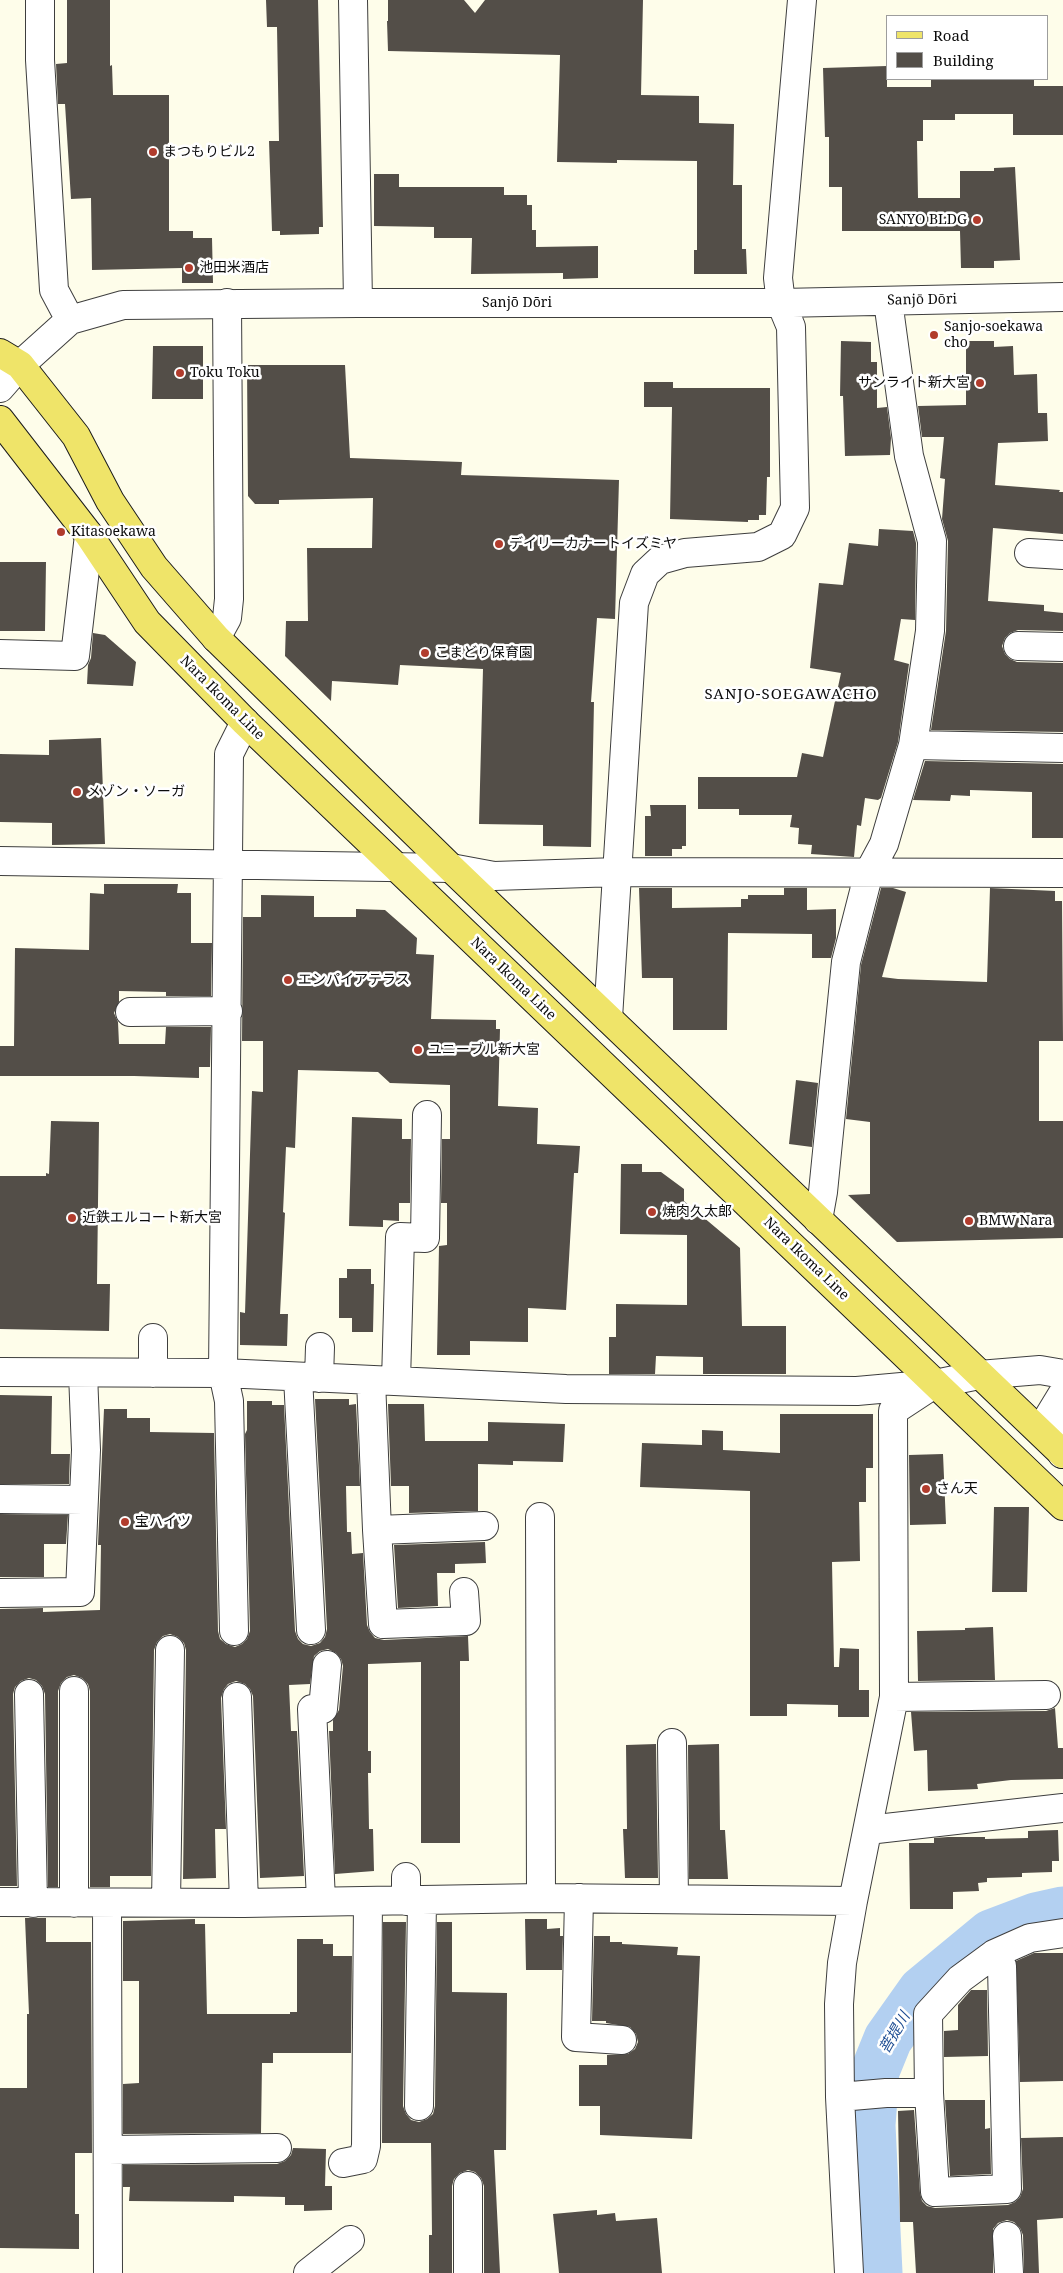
<!DOCTYPE html>
<meta charset="utf-8">
<style>
body{margin:0}
#map{position:relative;width:1063px;height:2273px;overflow:hidden;background:#fefdea;font-family:"Noto Serif",serif}
canvas{display:block}
.legend{position:absolute;left:886px;top:15px;width:162px;height:65px;box-sizing:border-box;background:#fff;border:1px solid #9d9d9d;margin:0;padding:6px 9px;list-style:none;font-size:15px;color:#0b0b0b}
.legend li{display:flex;align-items:center;gap:10px;height:25px}
.legend b{width:25px;border:1px solid #9d9d9d}
</style>
<div id="map">
<canvas width="1063" height="2273"></canvas>
<ul class="legend">
<li><b style="height:6px;background:#efe469"></b>Road</li>
<li><b style="height:14px;background:#534e48"></b>Building</li>
</ul>
</div>
<script>
const context = document.querySelector('canvas').getContext('2d');
context.lineJoin = 'round';
function shape(rows) {
  const path = new Path2D();
  for (const r of rows) {
    path.moveTo(r[0], r[1]);
    for (let i = 2; i < r.length; i += 2) path.lineTo(r[i], r[i + 1]);
  }
  return path;
}
function trace(path, color, width, dash) {
  context.strokeStyle = color;
  context.lineWidth = width;
  context.lineCap = dash ? 'butt' : 'round';
  context.setLineDash(dash || []);
  context.stroke(path);
}
function paint(path, color) {
  context.fillStyle = color;
  context.fill(path, 'evenodd');
}
function drawText(font, color, halo, rows, align = 'center') {
  context.font = font + ' "Noto Serif","Noto Sans JP",serif';
  context.lineWidth = 5;
  context.setLineDash([]);
  context.textBaseline = 'middle';
  context.strokeStyle = halo;
  context.fillStyle = color;
  for (const [text, x, y, turn = 0] of rows) {
    context.save();
    context.translate(x, y);
    context.rotate((+turn || 0) * Math.PI / 180);
    context.textAlign = isNaN(turn) ? turn : align;
    if (halo) context.strokeText(text, 0, 0);
    context.fillText(text, 0, 0);
    context.restore();
  }
}
const river = shape([
 [878,2273,871,2125,875,2071,888,2039,922,1991,991,1934,1036,1917,1063,1911]
]);
const building = shape([
 [67,0,110,0,110,66,112,65,113,95,169,95,169,231,193,231,193,238,212,238,213,283,182,283,182,268,92,270,91,198,71,199,65,104,58,104,56,64,67,63],
 [266,0,318,0,323,227,319,227,319,234,280,235,280,231,272,231,269,141,279,141,277,27,267,27],
 [388,0,464,0,475,13,485,0,643,0,641,95,699,96,699,123,734,124,733,185,742,185,742,249,746,249,747,274,694,274,694,250,697,250,697,161,617,160,617,163,557,162,560,55,388,51,387,21,388,21],
 [887,66,887,87,931,87,931,79,1034,80,1034,86,1063,86,1063,135,1013,135,1013,114,955,114,955,120,923,120,923,141,917,141,918,198,960,198,960,171,994,171,994,168,1015,167,1020,260,994,261,994,268,961,268,960,231,842,231,842,187,829,187,829,137,825,137,823,68],
 [374,174,399,174,399,187,504,187,504,195,527,195,527,205,532,205,532,230,536,230,536,247,598,246,598,278,563,279,563,273,471,274,472,238,434,238,434,227,374,226],
 [841,341,871,342,871,362,877,362,877,408,887,407,891,438,890,455,845,456,843,396,840,396],
 [966,341,994,341,994,347,1013,346,1014,375,1037,374,1038,413,1047,413,1048,441,998,443,995,485,1060,490,1059,492,1063,492,1063,534,993,528,988,601,1044,605,1044,611,1063,613,1063,631,1018,630,1010,633,1005,638,1002,646,1005,654,1010,659,1017,662,1063,663,1063,732,931,730,946,631,948,541,942,519,945,479,940,478,944,437,922,437,918,406,966,405],
 [153,346,203,346,203,399,152,399],
 [247,365,345,365,350,458,462,462,461,475,619,480,615,619,597,618,591,702,594,702,591,847,543,846,543,825,479,824,483,669,400,665,398,685,332,681,331,701,285,656,286,621,308,621,307,548,372,548,373,498,279,500,279,504,255,504,248,496],
 [644,382,673,382,673,388,770,388,770,477,767,477,766,515,759,515,759,520,748,520,748,522,670,519,672,407,644,407],
 [879,529,913,531,916,543,915,620,901,619,894,660,909,664,898,742,881,798,878,800,865,798,861,826,857,825,854,857,811,854,812,845,798,844,799,828,790,827,792,815,739,815,739,809,698,809,698,777,797,777,802,753,823,757,841,673,810,668,819,583,843,585,849,543,878,546],
 [0,562,46,562,45,631,0,631],
 [93,633,105,635,136,662,133,686,87,684,88,665,91,658],
 [101,738,105,844,52,845,52,823,0,822,0,754,49,755,49,740],
 [925,761,1063,764,1063,838,1032,838,1032,792,970,790,970,796,951,795,950,801,913,800],
 [650,805,686,805,686,846,682,846,682,849,672,849,672,856,645,856,645,816,651,816],
 [104,884,178,884,177,893,191,893,191,943,212,943,211,996,166,996,166,992,119,991,119,1002,114,1013,118,1022,119,1044,165,1044,166,1027,211,1027,210,1067,199,1067,199,1078,134,1076,0,1076,0,1046,14,1046,15,948,89,950,90,893,104,894],
 [639,888,672,888,672,908,741,907,741,899,748,899,748,895,784,895,784,888,807,888,807,910,836,909,836,938,831,958,812,958,812,934,728,933,727,1030,673,1030,673,978,642,978],
 [881,888,893,888,906,892,882,977,898,979,987,982,990,888,1055,891,1055,901,1062,901,1063,1041,1039,1041,1039,1121,1063,1121,1063,1238,897,1242,848,1195,870,1194,870,1122,846,1119,861,965],
 [261,895,314,896,314,917,356,917,356,909,385,910,417,938,416,954,434,955,431,1019,496,1020,496,1029,500,1029,498,1106,538,1108,537,1144,580,1146,578,1173,574,1173,566,1310,528,1308,528,1342,470,1341,470,1355,437,1355,439,1246,447,1245,447,1203,441,1203,442,1139,450,1139,450,1085,390,1083,378,1072,298,1070,295,1148,286,1147,283,1212,285,1213,280,1314,288,1314,287,1346,240,1345,240,1312,245,1313,252,1091,263,1092,263,1041,242,1041,243,917,261,917],
 [796,1080,818,1083,812,1147,789,1144],
 [352,1117,402,1119,402,1139,411,1139,410,1203,399,1203,399,1221,383,1220,383,1227,349,1226],
 [51,1121,99,1122,97,1284,110,1284,109,1331,0,1329,0,1176,46,1176,46,1173,49,1174],
 [621,1164,642,1164,642,1172,661,1172,684,1189,684,1201,740,1248,742,1326,786,1326,786,1374,703,1374,703,1357,656,1356,655,1374,609,1374,609,1337,616,1337,616,1304,687,1305,687,1235,620,1234],
 [347,1269,371,1269,371,1284,374,1284,373,1332,352,1332,352,1318,339,1318,339,1278,347,1278],
 [0,1395,52,1396,51,1454,70,1454,69,1484,0,1484],
 [315,1399,349,1399,349,1405,356,1404,360,1486,346,1486,347,1532,351,1532,352,1554,363,1553,367,1625,370,1632,375,1638,384,1640,468,1636,469,1661,460,1661,460,1843,421,1843,421,1662,368,1664,368,1751,371,1751,371,1773,368,1773,369,1829,373,1829,374,1871,335,1874,329,1731,333,1731,333,1720,339,1710,343,1666,341,1659,336,1653,328,1649,320,1651,314,1656,310,1684,289,1685,291,1731,297,1731,304,1876,260,1878,253,1696,250,1689,245,1684,236,1681,228,1684,224,1689,221,1698,226,1829,215,1829,216,1878,183,1879,186,1650,184,1643,178,1637,170,1634,163,1636,157,1642,154,1650,151,1876,110,1876,110,1887,90,1887,90,1691,88,1684,82,1678,74,1675,67,1677,61,1683,58,1691,58,1887,48,1887,45,1694,42,1686,36,1680,29,1678,21,1681,15,1687,13,1694,17,1886,0,1886,0,1609,43,1608,43,1612,100,1610,101,1545,98,1545,104,1409,127,1409,127,1418,150,1418,150,1432,214,1433,218,1631,220,1639,226,1644,235,1647,242,1644,247,1639,250,1631,245,1434,247,1430,247,1401,272,1401,272,1405,284,1405,295,1631,298,1639,303,1644,311,1646,320,1643,325,1637,327,1629],
 [388,1404,424,1404,425,1441,488,1441,488,1422,565,1424,563,1462,513,1461,513,1465,478,1464,478,1511,409,1513,409,1486,391,1486],
 [780,1414,873,1414,873,1468,866,1468,866,1502,859,1502,860,1561,832,1562,834,1667,839,1667,840,1648,859,1649,859,1690,869,1690,869,1717,838,1717,838,1705,787,1704,787,1716,750,1716,750,1491,640,1487,642,1443,702,1445,702,1430,723,1431,723,1450,780,1453],
 [943,1454,946,1524,910,1525,909,1455],
 [994,1507,1029,1507,1027,1592,992,1592],
 [0,1514,68,1515,66,1544,44,1544,44,1577,0,1577],
 [485,1542,486,1563,455,1564,455,1573,437,1573,438,1606,398,1608,394,1545],
 [993,1627,995,1680,918,1681,917,1631,965,1630,965,1628],
 [1055,1708,1058,1748,1063,1748,1063,1779,1011,1780,977,1784,978,1789,928,1791,927,1750,914,1751,911,1712,1046,1711],
 [656,1744,658,1878,625,1878,623,1829,627,1829,626,1745],
 [719,1744,720,1830,725,1830,728,1879,689,1879,688,1745],
 [1058,1830,1059,1861,1052,1861,1052,1872,1022,1873,1022,1877,987,1878,987,1882,978,1883,979,1891,953,1892,953,1909,910,1909,909,1843,934,1843,934,1838,948,1837,985,1837,985,1839,1028,1838,1028,1831],
 [25,1918,46,1918,46,1942,91,1942,92,2153,75,2153,75,2214,79,2214,79,2249,0,2248,0,2088,27,2088,27,2014,29,2014],
 [195,1919,195,1924,205,1924,207,2014,290,2014,290,2012,297,2012,297,1939,323,1939,323,1944,333,1944,333,1956,352,1956,351,2053,273,2053,273,2063,262,2063,261,2133,123,2134,123,2084,139,2083,139,1981,123,1981,123,1921],
 [525,1919,547,1919,547,1929,560,1928,560,1936,563,1936,562,1970,526,1970],
 [383,1922,406,1922,403,2106,406,2114,411,2120,419,2122,427,2119,433,2114,435,2106,437,1922,452,1922,452,1992,507,1993,506,2150,494,2150,500,2273,484,2273,484,2186,481,2178,475,2172,468,2170,460,2173,454,2179,452,2186,452,2273,429,2273,429,2235,432,2235,431,2143,382,2143],
 [594,1936,610,1936,610,1942,622,1942,622,1944,678,1947,677,1955,700,1956,692,2139,600,2135,600,2106,579,2106,579,2065,607,2065,607,2055,628,2054,635,2049,638,2042,636,2034,630,2027,606,2023,606,2021,592,2021],
 [1034,1953,1063,1953,1063,2081,1020,2082,1016,1961],
 [987,1990,988,2056,944,2057,944,2031,958,2030,958,2005,971,1990],
 [945,2100,985,2100,985,2129,990,2128,991,2174,950,2176],
 [914,2110,920,2193,922,2201,927,2206,935,2208,1008,2205,1015,2202,1020,2197,1023,2189,1021,2138,1063,2137,1063,2218,1037,2220,1039,2273,1024,2273,1023,2235,1020,2228,1014,2222,1007,2220,998,2223,993,2229,993,2273,916,2273,913,2222,900,2222,898,2111],
 [293,2148,326,2149,325,2186,332,2186,332,2210,304,2211,304,2205,285,2205,285,2197,234,2196,234,2202,129,2201,130,2187,123,2187,123,2165,277,2164,285,2161,291,2155],
 [597,2210,597,2215,615,2213,616,2221,657,2218,662,2273,559,2273,553,2214]
]);
const minor = shape([
 [40,0,40,60,54,290,70,320],
 [353,0,358,303],
 [0,388,20,365,70,320,123,305,358,303,781,303,1063,297],
 [1029,553,1063,555],
 [216,638,227,618,229,599,227,303],
 [1018,646,1063,647],
 [0,654,75,656,89,535],
 [913,745,1063,748],
 [0,861,451,868,494,876,618,872,1063,873],
 [130,1012,228,1011],
 [608,1018,634,603,645,574,660,560,685,553,758,547,782,535,795,508,791,327,781,303,778,278,802,0],
 [818,1220,823,1192,846,962,869,872,884,844,913,745,930,631,932,541,909,456,888,301],
 [153,1338,153,1373],
 [0,1372,223,1373,566,1389,857,1391,935,1384,979,1375,1040,1370,1063,1374],
 [298,1377,311,1630],
 [319,1378,320,1347],
 [371,1380,377,1530,383,1624,466,1621,464,1592],
 [396,1381,400,1237,425,1238,427,1115],
 [1062,1454,1049,1416,1063,1393],
 [1,1499,83,1500],
 [540,1517,541,1898],
 [377,1530,484,1526],
 [0,1593,80,1592,86,1450,83,1373],
 [234,1631,229,1401,223,1373,229,754,245,722],
 [74,1691,74,1903],
 [29,1694,33,1903],
 [237,1697,244,1903],
 [894,1697,1046,1695],
 [672,1743,674,1899],
 [868,1830,1063,1808],
 [406,1877,406,1901],
 [579,1898,576,2037,622,2040],
 [321,1900,312,1709,323,1709,327,1665],
 [0,1902,244,1903,541,1898,853,1901],
 [166,1902,170,1650],
 [107,1903,108,2273],
 [929,2093,935,2192,1007,2189,1002,1966,994,1954],
 [840,2097,886,2093,929,2093,928,2014,960,1979,994,1954,1030,1938,1063,1933],
 [419,2106,422,1901],
 [108,2150,277,2148],
 [343,2163,363,2159,366,2146,368,1901],
 [1007,2236,1009,2273],
 [308,2273,350,2240],
 [468,2273,468,2186],
 [849,2273,840,2097,839,2004,842,1963,853,1901,894,1697,893,1411,931,1386]
]);
const major = shape([
 [0,353,20,365,76,436,110,501,154,567,216,638,451,868,1063,1454],
 [0,420,89,535,147,622,245,722,1063,1506]
]);
const markers = [
 [153,152,5,"#b13c2d"],
 [977,220,5,"#b13c2d"],
 [189,268,5,"#b13c2d"],
 [934,335,5,"#b13c2d"],
 [180,373,5,"#b13c2d"],
 [980,383,5,"#b13c2d"],
 [61,532,5,"#b13c2d"],
 [499,544,5,"#b13c2d"],
 [425,653,5,"#b13c2d"],
 [77,792,5,"#b13c2d"],
 [288,980,5,"#b13c2d"],
 [418,1050,5,"#b13c2d"],
 [652,1212,5,"#b13c2d"],
 [72,1218,5,"#b13c2d"],
 [969,1221,5,"#b13c2d"],
 [926,1489,5,"#b13c2d"],
 [125,1522,5,"#b13c2d"]
];
const poiNames = [
 ["まつもりビル2",163,152],
 ["SANYO BLDG",967,220,"right"],
 ["池田米酒店",199,268],
 ["Sanjo-soekawa",944,327],
 ["cho",944,343],
 ["Toku Toku",190,373],
 ["サンライト新大宮",970,383,"right"],
 ["Kitasoekawa",71,532],
 ["デイリーカナートイズミヤ",509,544],
 ["こまどり保育園",435,653],
 ["メゾン・ソーガ",87,792],
 ["エンパイアテラス",298,980],
 ["ユニーブル新大宮",428,1050],
 ["焼肉久太郎",662,1212],
 ["近鉄エルコート新大宮",82,1218],
 ["BMW Nara",979,1221],
 ["さん天",936,1489],
 ["宝ハイツ",135,1522]
];
const streetNames = [
 ["Sanjō Dōri",922,300,-1],
 ["Sanjō Dōri",517,303],
 ["Nara Ikoma Line",222,698,45],
 ["Nara Ikoma Line",513,979,44],
 ["Nara Ikoma Line",806,1259,44]
];
const neighbourhoodNames = [
 ["SANJO-SOEGAWACHO",791,695]
];
const waterNames = [
 ["菩提川",895,2033,-60]
];
trace(river, '#b3d0f1', 49);
paint(building, '#534e48');
trace(minor, '#3e3e3e', 30);
trace(major, '#1c1c1c', 30);
trace(minor, '#fff', 28);
trace(major, '#efe469', 28);
for (const [x, y, r, color] of markers) {
  const dot = new Path2D();
  dot.arc(x, y, r, 0, 2 * Math.PI);
  context.fillStyle = color;
  context.fill(dot);
  trace(dot, '#fff', 2);
}
drawText('14px', '#0b0b0b', '#fff', poiNames, 'left');
drawText('14px', '#0b0b0b', '#fff', streetNames);
context.letterSpacing = '1px';
drawText('15px', '#0b0b0b', '#fff', neighbourhoodNames);
context.letterSpacing = '0px';
drawText('italic 15px', '#1e4d93', '#fff', waterNames);
</script>
